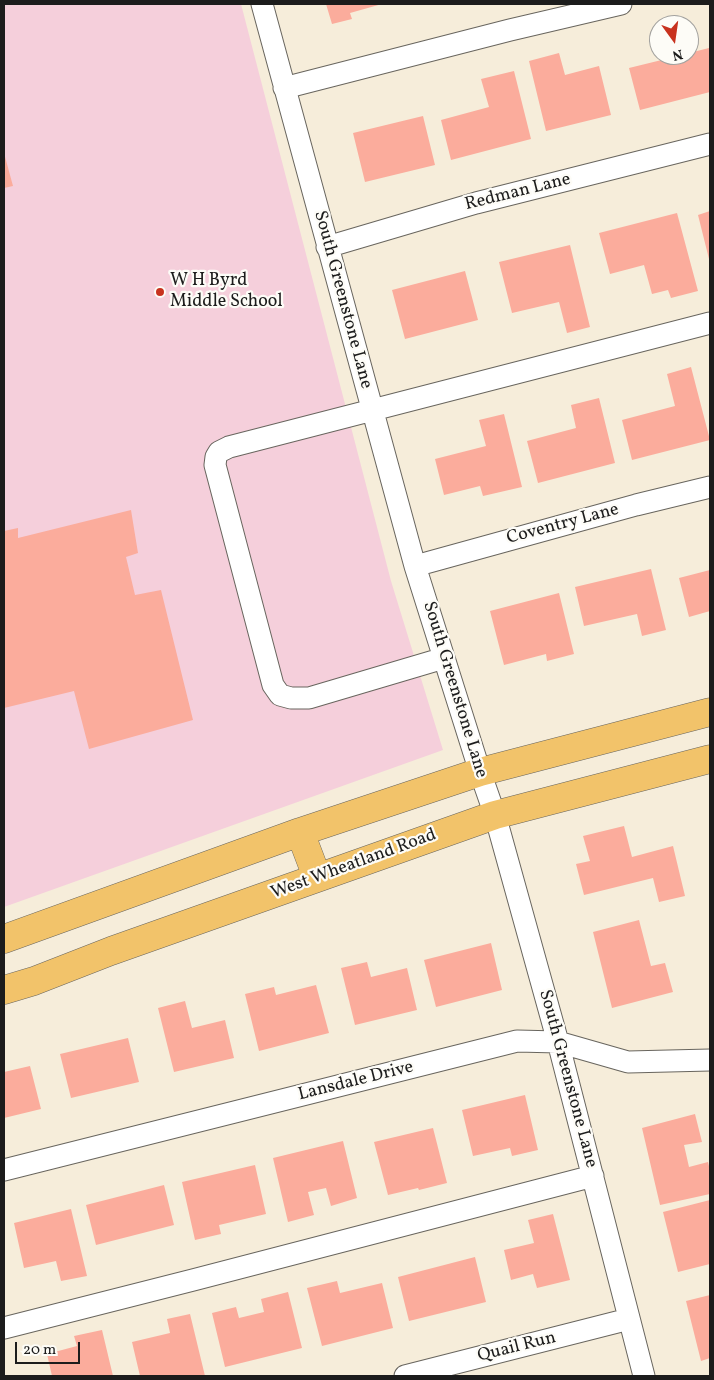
<!DOCTYPE html>
<style>
body{margin:0}
#map{position:relative;width:714px;height:1380px;overflow:hidden;background:#f6edda;font-family:Vollkorn,serif}
canvas{display:block}
.frame{position:absolute;inset:0;border:5px solid #1c1c1c;pointer-events:none}
.north{position:absolute;left:649px;top:15px;width:50px;height:50px;box-sizing:border-box;background:#fdfcf7;border:1px solid #a3a29f;border-radius:50%;rotate:166deg;font-size:14px;font-weight:700;line-height:20px;text-align:center;color:#1c1c1c}
.north::after{content:'';display:block;margin:auto;width:18px;height:22px;background:#c8321e;clip-path:polygon(50% 0,100% 100%,50% 72%,0 100%)}
.scale{position:absolute;left:15px;top:1342px;width:65px;height:22px;box-sizing:border-box;border:2px solid #1c1c1c;border-top:0;padding-left:6px;font-size:15px;line-height:18px;white-space:nowrap;color:#1c1c1c;-webkit-text-stroke:4px #fdfcf7;paint-order:stroke}
</style>
<div id="map">
<canvas width="714" height="1380"></canvas>
<div class="frame"></div>
<div class="north">N</div>
<div class="scale">20 m</div>
</div>
<script>
const context = document.querySelector('canvas').getContext('2d');
context.lineJoin = 'round';
function paint(path, color) {
  context.fillStyle = color;
  context.fill(path, 'evenodd');
}
function shape(rows) {
  const path = new Path2D();
  for (const r of rows) {
    path.moveTo(r[0], r[1]);
    for (let i = 2; i < r.length; i += 2) path.lineTo(r[i], r[i + 1]);
  }
  return path;
}
function trace(path, color, width, dash) {
  context.strokeStyle = color;
  context.lineWidth = width;
  context.lineCap = dash ? 'butt' : 'round';
  context.setLineDash(dash || []);
  context.stroke(path);
}
function drawText(font, color, halo, rows, align = 'center') {
  context.font = font + ' Vollkorn,serif';
  context.lineWidth = 4.5;
  context.setLineDash([]);
  context.textBaseline = 'middle';
  context.strokeStyle = halo;
  context.fillStyle = color;
  for (const [text, x, y, turn = 0] of rows) {
    context.save();
    context.translate(x, y);
    context.rotate((+turn || 0) * Math.PI / 180);
    context.textAlign = isNaN(turn) ? turn : align;
    if (halo) context.strokeText(text, 0, 0);
    context.fillText(text, 0, 0);
    context.restore();
  }
}
const built = shape([
 [4,4,241,4,391,581,443,750,4,907]
]);
const building = shape([
 [326,4,382,4,350,13,352,19,332,24],
 [709,48,710,55,710,92,640,110,629,68,682,55,689,55,689,53],
 [559,53,565,75,599,66,611,115,546,131,529,61],
 [514,71,531,139,451,160,441,120,489,107,481,79],
 [423,116,435,165,365,182,353,133],
 [4,153,13,186,4,188],
 [710,211,710,263,698,215],
 [677,213,698,291,671,298,668,290,652,294,644,265,610,274,599,233],
 [570,245,590,327,567,333,559,302,512,313,499,262],
 [465,271,478,320,405,339,392,290],
 [691,367,710,440,632,460,622,420,675,406,667,374],
 [599,398,615,463,538,483,527,441,576,428,571,405],
 [504,414,522,487,483,496,480,486,444,495,435,459,486,446,479,420],
 [131,510,138,553,126,557,135,595,161,590,193,720,89,749,74,691,4,708,4,531,18,528,18,538],
 [651,569,666,630,642,636,637,614,584,626,575,587],
 [710,570,710,611,689,617,679,578],
 [559,593,574,654,547,661,546,654,504,665,490,611],
 [624,826,632,857,673,846,685,896,659,902,653,878,584,895,576,864,590,861,583,836],
 [639,920,651,966,665,963,673,992,612,1008,593,932],
 [491,943,502,990,436,1007,424,960],
 [367,962,371,977,407,968,417,1010,355,1025,341,968],
 [316,985,329,1033,259,1051,245,994,274,987,276,995],
 [185,1001,192,1028,225,1020,234,1058,174,1072,158,1008],
 [128,1038,139,1082,71,1098,60,1054],
 [30,1066,41,1109,4,1118,4,1072],
 [525,1095,538,1150,512,1156,510,1148,473,1156,462,1110],
 [695,1114,702,1142,684,1145,689,1167,708,1162,710,1170,710,1194,660,1205,642,1128],
 [433,1128,447,1183,419,1190,418,1188,388,1195,374,1142],
 [343,1141,357,1198,331,1206,326,1188,308,1192,314,1215,288,1222,273,1158],
 [255,1165,266,1214,219,1225,221,1234,195,1240,182,1182],
 [164,1185,174,1225,96,1245,86,1205],
 [710,1200,710,1264,678,1272,663,1212],
 [71,1209,87,1276,61,1281,56,1261,24,1268,14,1223],
 [553,1214,570,1280,537,1288,533,1274,511,1280,504,1250,534,1243,528,1220],
 [475,1257,486,1302,409,1321,398,1277],
 [337,1281,340,1293,382,1283,393,1328,322,1346,307,1288],
 [288,1292,302,1348,225,1367,212,1313,236,1307,239,1318,264,1312,261,1299],
 [710,1295,710,1358,701,1361,686,1301],
 [190,1314,205,1376,140,1376,132,1342,170,1333,167,1319],
 [102,1330,113,1376,52,1376,47,1354,77,1346,74,1336]
]);
const minor = shape([
 [262,4,415,566,480,772,495,815,558,1042,644,1376],
 [284,88,510,30,621,4],
 [327,247,476,203,710,144],
 [415,566,636,505,710,487],
 [444,658,309,698,291,698,280,695,273,685,215,465,216,457,219,452,229,447,710,323],
 [4,1170,517,1041,558,1042,628,1062,710,1060],
 [4,1328,193,1280,593,1176],
 [405,1376,629,1319]
]);
const major = shape([
 [300,832,317,877],
 [4,939,300,832,480,772,710,712],
 [4,990,34,981,111,951,495,815,710,759]
]);
const markers = [
 [160,292,5,"#c8321e"]
];
const streetNames = [
 ["Redman Lane",518,193,-14],
 ["South Greenstone Lane",342,300,75],
 ["Coventry Lane",563,525,-15],
 ["South Greenstone Lane",454,690,73],
 ["West Wheatland Road",354,865,-20],
 ["South Greenstone Lane",567,1079,75],
 ["Lansdale Drive",356,1082,-14],
 ["Quail Run",517,1348,-14]
];
const poiNames = [
 ["W H Byrd",170,282],
 ["Middle School",170,303]
];
paint(built, '#f5cfdb');
paint(building, '#fbac9c');
trace(minor, '#68655e', 23);
trace(major, '#68655e', 29);
trace(minor, '#fff', 21);
trace(major, '#f2c36a', 28);
for (const [x, y, r, color] of markers) {
  const dot = new Path2D();
  dot.arc(x, y, r, 0, 2 * Math.PI);
  context.fillStyle = color;
  context.fill(dot);
  trace(dot, '#fdfcf7', 2);
}
drawText('18px', '#1c1c1c', '#fdfcf7', streetNames);
drawText('18px', '#1c1c1c', '#fdfcf7', poiNames, 'left');
</script>
